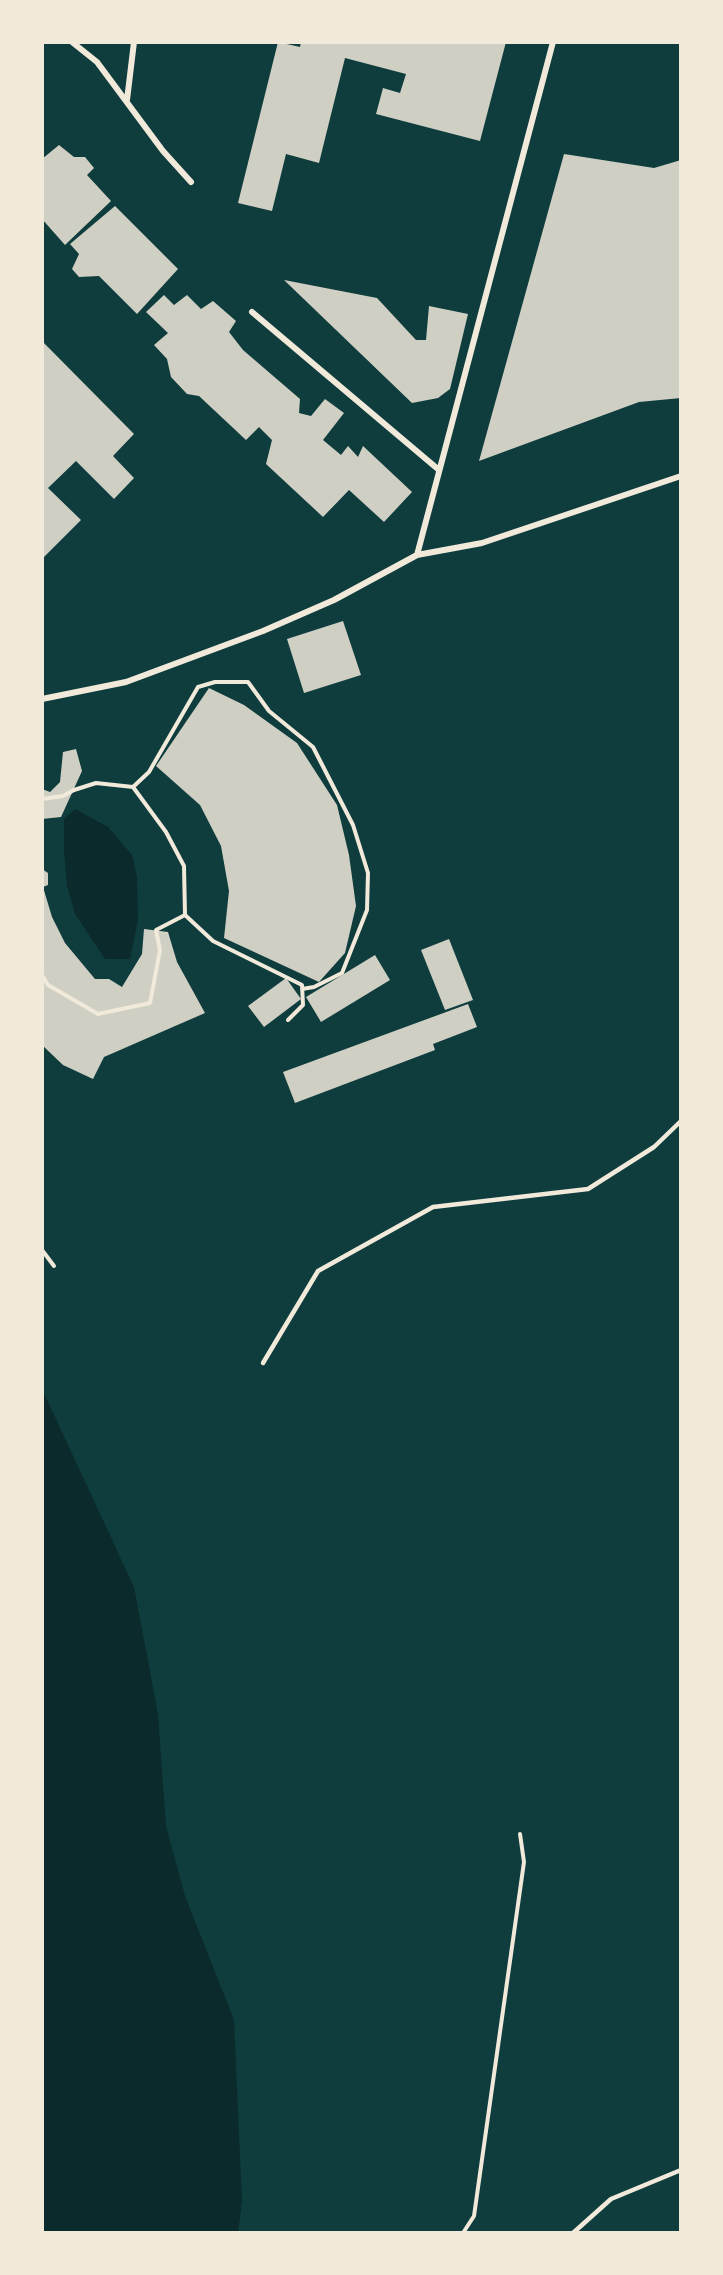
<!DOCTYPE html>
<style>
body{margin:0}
#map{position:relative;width:723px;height:2275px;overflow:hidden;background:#0f3d3e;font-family:"IBM Plex Sans",sans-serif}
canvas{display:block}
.frame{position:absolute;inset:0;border:44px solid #f1e9da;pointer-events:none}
</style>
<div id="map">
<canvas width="723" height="2275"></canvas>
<div class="frame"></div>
</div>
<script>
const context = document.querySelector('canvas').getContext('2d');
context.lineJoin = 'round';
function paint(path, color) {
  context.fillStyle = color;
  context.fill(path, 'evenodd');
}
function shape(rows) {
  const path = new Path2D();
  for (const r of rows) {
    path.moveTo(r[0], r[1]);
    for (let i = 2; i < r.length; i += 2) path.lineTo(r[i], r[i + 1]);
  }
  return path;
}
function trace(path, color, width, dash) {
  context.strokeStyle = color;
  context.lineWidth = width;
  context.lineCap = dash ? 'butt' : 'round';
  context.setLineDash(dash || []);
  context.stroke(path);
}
const water = shape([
 [75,809,108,827,132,855,137,877,138,920,130,959,105,959,75,914,67,886,64,853,64,819],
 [42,1389,134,1587,158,1714,166,1826,185,1896,234,2020,242,2201,238,2233,42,2233]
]);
const building = shape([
 [278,42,300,47,301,42,506,42,480,141,376,114,383,88,400,93,406,74,345,58,319,163,286,154,272,211,238,203],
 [59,145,74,157,85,157,94,168,87,175,111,201,65,245,42,219,42,159],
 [564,154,654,168,681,160,681,398,639,402,479,461],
 [115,206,178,269,137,314,99,276,79,277,72,269,79,254,70,244],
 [284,280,377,298,416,340,426,340,429,306,468,314,450,389,438,398,412,403],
 [164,295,174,305,187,295,201,309,213,301,236,321,229,332,243,350,300,399,299,413,311,416,325,399,344,413,323,440,341,455,348,446,358,457,363,446,412,492,384,522,349,490,323,517,266,464,272,440,259,427,246,440,199,396,187,394,171,377,167,359,154,345,168,333,146,312],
 [42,341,134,434,113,456,134,478,114,499,76,461,48,488,81,520,42,559],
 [343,621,361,675,304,693,287,639],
 [209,688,244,705,297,743,337,805,349,855,356,906,345,953,319,982,224,938,229,891,221,846,200,805,156,766],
 [76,749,82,771,61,817,42,819,42,789,50,792,60,782,63,752],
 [42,869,48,873,48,885,43,887,52,917,65,943,95,979,109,979,122,987,142,954,144,929,168,932,177,962,205,1013,104,1057,93,1079,63,1065,42,1045],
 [449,939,473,1000,445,1010,421,950],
 [375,955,390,980,321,1022,306,997],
 [286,978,301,999,264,1027,248,1006],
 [468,1004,477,1027,433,1044,435,1050,295,1103,283,1072]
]);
const path = shape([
 [133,787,149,772,198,687,215,682,248,682,269,711,313,747,353,825,368,873,367,910,342,973,314,987,302,989],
 [42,799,63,796,74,790,96,783,133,787,166,832,184,866,185,915,213,941,302,985,303,1005,288,1020],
 [42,975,48,985,98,1014,150,1003,160,950,156,930,185,915],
 [42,1250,54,1266],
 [463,2233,474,2216,524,1862,520,1834]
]);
const service = shape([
 [263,1363,318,1271,433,1207,588,1189,654,1147,681,1121],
 [573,2233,611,2199,681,2170]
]);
const minor = shape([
 [72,42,97,62,163,151,191,182],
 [127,100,134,42],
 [252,312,439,470],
 [417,555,553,42],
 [42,699,126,682,263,631,334,600,417,555,482,543,681,476]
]);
paint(water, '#0a2a2b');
paint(building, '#cfcfc3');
trace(path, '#f1e9da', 4);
trace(service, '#f1e9da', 4.5);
trace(minor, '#f1e9da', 6);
</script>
